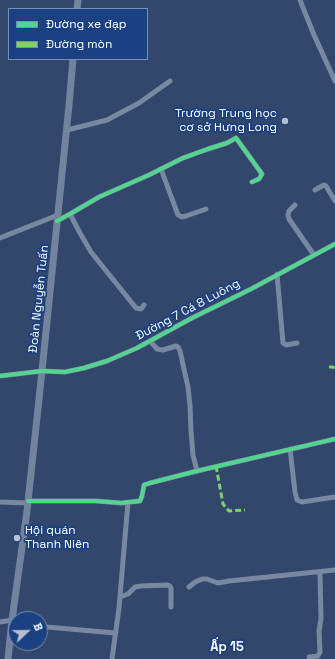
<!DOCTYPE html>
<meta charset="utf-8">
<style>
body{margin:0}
#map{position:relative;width:335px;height:659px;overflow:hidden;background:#32476b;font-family:"Space Grotesk",sans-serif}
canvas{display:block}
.legend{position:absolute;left:8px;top:8px;width:140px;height:52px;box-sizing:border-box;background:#1b4182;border:1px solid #768db4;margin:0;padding:5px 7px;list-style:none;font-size:12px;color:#fff}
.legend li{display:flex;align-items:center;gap:8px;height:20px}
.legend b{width:20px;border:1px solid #768db4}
.north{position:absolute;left:8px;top:611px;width:40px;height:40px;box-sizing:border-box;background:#1b4182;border:1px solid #768db4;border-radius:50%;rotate:68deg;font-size:11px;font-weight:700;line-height:16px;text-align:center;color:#fff}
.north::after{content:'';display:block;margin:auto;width:14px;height:18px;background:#b7bfcb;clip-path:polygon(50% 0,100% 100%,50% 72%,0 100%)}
</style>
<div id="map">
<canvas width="335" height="659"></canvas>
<ul class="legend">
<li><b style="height:5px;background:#53d58f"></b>Đường xe đạp</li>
<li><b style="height:5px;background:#7cd36c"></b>Đường mòn</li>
</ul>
<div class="north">B</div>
</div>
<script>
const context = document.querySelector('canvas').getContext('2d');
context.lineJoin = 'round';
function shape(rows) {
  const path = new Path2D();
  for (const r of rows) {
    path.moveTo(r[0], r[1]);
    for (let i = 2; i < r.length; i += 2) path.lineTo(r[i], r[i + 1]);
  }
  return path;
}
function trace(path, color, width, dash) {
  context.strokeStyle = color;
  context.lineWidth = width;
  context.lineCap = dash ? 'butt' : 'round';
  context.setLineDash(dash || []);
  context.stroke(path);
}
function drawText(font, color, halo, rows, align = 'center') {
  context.font = font + ' "Space Grotesk",sans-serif';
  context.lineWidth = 3.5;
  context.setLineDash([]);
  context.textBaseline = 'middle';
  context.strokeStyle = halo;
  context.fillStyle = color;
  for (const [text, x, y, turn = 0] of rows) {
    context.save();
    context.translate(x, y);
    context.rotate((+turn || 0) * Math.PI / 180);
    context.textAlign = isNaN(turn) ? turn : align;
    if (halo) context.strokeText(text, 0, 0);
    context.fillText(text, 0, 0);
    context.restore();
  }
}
const minor = shape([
 [300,0,314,35,335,81],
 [67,130,107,120,139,103,170,81],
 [161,169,178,215,182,217,186,216,206,209],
 [315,190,322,186,324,185,326,186,335,201],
 [295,205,289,211,288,215,289,219,314,255],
 [70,214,80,233,91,252,136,308,141,309,144,305],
 [57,221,70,214,99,197,149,175,183,158,208,149,227,143,236,138,262,174,259,179,252,182],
 [0,238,58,215],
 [277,274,283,343,286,345,297,343],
 [150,341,157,349,163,350,176,346,178,347,180,351,188,387,190,405,191,431,193,455,197,471],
 [0,376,42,371,65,372,84,368,107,361,137,348,192,318,251,289,335,244],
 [290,449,295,492,297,500,302,502,335,497],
 [28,501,96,501,121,503,140,501,142,496,144,485,150,483,197,471,335,439],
 [0,502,28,503],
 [189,587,195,582,202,579,207,579,218,583,229,581,335,570],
 [120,597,128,594,135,587,141,586,167,585,170,586,171,588,171,607],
 [0,622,12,620,16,620],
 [40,625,47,627,115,633],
 [309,657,318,656,320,652,319,631,321,619,320,572],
 [112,659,119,608,128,502]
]);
const secondary = shape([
 [77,9,78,0],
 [8,659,12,620,27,511,42,371,69,105,73,59]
]);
const quiet = shape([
 [329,367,333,367,335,369],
 [216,466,223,504,229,511,245,510]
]);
const cycleway = shape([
 [57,221,70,214,99,197,149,175,183,158,208,149,227,143,236,138,262,174,259,179,252,182],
 [0,376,42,371,65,372,84,368,107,361,137,348,192,318,251,289,335,244],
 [28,501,96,501,121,503,140,501,142,496,144,485,150,483,197,471,335,439]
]);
const markers = [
 [285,121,4,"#b7bfcb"],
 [17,538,4,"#b7bfcb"]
];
const poiNames = [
 ["Trường Trung học",277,114],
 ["cơ sở Hưng Long",277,128],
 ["Hội quán",25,531,"left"],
 ["Thanh Niên",25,545,"left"]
];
const streetNames = [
 ["Đoàn Nguyễn Tuấn",39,299,-84],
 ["Đường 7 Cá 8 Luông",188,310,-28]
];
const neighbourhoodNames = [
 ["Ấp 15",227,647]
];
trace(minor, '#7888a1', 5);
trace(secondary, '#73839d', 7);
trace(quiet, '#7cd36c', 3, [6, 3]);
trace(cycleway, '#53d58f', 4);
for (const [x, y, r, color] of markers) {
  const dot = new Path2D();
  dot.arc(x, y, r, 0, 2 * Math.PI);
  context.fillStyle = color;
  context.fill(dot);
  trace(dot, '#1b4182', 1.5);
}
drawText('12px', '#fff', '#1b4182', poiNames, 'right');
drawText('12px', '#fff', '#1b4182', streetNames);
drawText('bold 13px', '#fff', '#1b4182', neighbourhoodNames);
</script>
